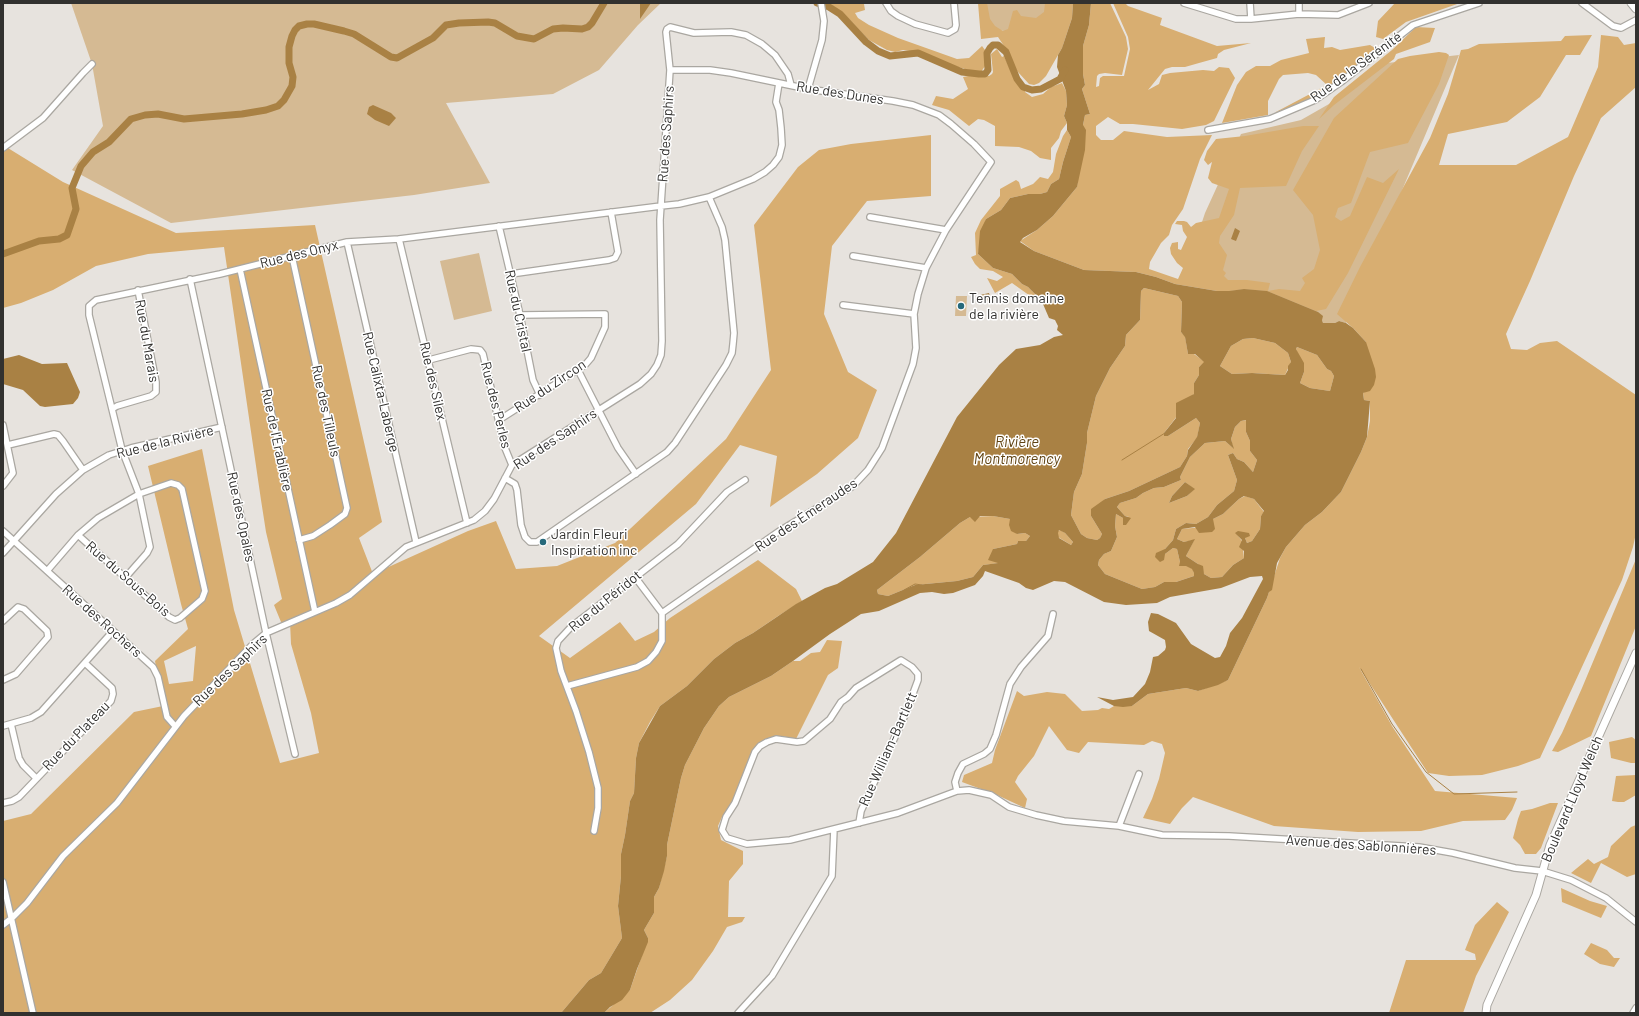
<!DOCTYPE html>
<meta charset="utf-8">
<style>
body{margin:0}
#map{position:relative;width:1639px;height:1016px;overflow:hidden;background:#e7e3de;font-family:Barlow,sans-serif}
canvas{display:block}
.frame{position:absolute;inset:0;border:4px solid #32312f;pointer-events:none}
</style>
<div id="map">
<canvas width="1639" height="1016"></canvas>
<div class="frame"></div>
</div>
<script>
const context = document.querySelector('canvas').getContext('2d');
context.lineJoin = 'round';
function paint(path, color) {
  context.fillStyle = color;
  context.fill(path, 'evenodd');
}
function shape(rows) {
  const path = new Path2D();
  for (const r of rows) {
    path.moveTo(r[0], r[1]);
    for (let i = 2; i < r.length; i += 2) path.lineTo(r[i], r[i + 1]);
  }
  return path;
}
function trace(path, color, width, dash) {
  context.strokeStyle = color;
  context.lineWidth = width;
  context.lineCap = dash ? 'butt' : 'round';
  context.setLineDash(dash || []);
  context.stroke(path);
}
function drawText(font, color, halo, rows, align = 'center') {
  context.font = font + ' Barlow,sans-serif';
  context.lineWidth = 3;
  context.setLineDash([]);
  context.textBaseline = 'middle';
  context.strokeStyle = halo;
  context.fillStyle = color;
  for (const [text, x, y, turn = 0] of rows) {
    context.save();
    context.translate(x, y);
    context.rotate((+turn || 0) * Math.PI / 180);
    context.textAlign = isNaN(turn) ? turn : align;
    if (halo) context.strokeText(text, 0, 0);
    context.fillText(text, 0, 0);
    context.restore();
  }
}
const green = shape([
 [71,3,661,3,638,25,599,70,553,94,446,103,490,183,414,195,171,223,72,170,103,126,92,64],
 [981,3,1073,3,1062,48,1000,30,982,28],
 [1459,55,1346,323,1339,321,1335,323,1323,323,1322,320,1229,291,1196,240,1205,213,1241,134,1301,120,1329,104,1350,89,1378,64],
 [479,253,492,311,454,320,440,261],
 [956,296,967,296,966,316,955,316]
]);
const forest = shape([
 [829,3,868,3,864,4,865,10,855,13,858,18,869,25,898,38,957,59,969,58,982,46,985,50,985,66,981,72,972,71,951,65,924,53,903,50,895,52,887,50,869,40,844,14],
 [978,3,987,3,990,19,995,26,1003,31,1008,29,1013,11,1017,10,1021,16,1036,18,1044,12,1045,3,1073,3,1072,18,1062,48,1046,76,1039,83,1034,85,1029,84,1017,71,1006,49,998,37,981,39],
 [1091,3,1110,3,1126,37,1128,49,1122,75,1105,73,1099,74,1097,76,1096,87,1099,86,1100,78,1103,76,1124,76,1130,49,1128,37,1113,3,1125,3,1128,6,1162,18,1160,25,1217,46,1251,43,1224,50,1218,54,1217,58,1199,63,1185,67,1172,67,1165,69,1148,90,1159,84,1162,75,1170,73,1203,70,1214,71,1219,67,1229,68,1235,78,1214,121,1206,125,1182,129,1133,124,1120,124,1108,117,1096,126,1096,135,1101,140,1113,140,1124,131,1167,137,1212,135,1200,159,1183,209,1172,225,1169,235,1161,243,1150,262,1149,269,1178,279,1183,268,1177,263,1171,254,1170,248,1172,243,1178,242,1178,249,1181,250,1187,237,1183,231,1182,225,1175,224,1177,221,1184,221,1187,222,1191,227,1196,223,1219,218,1229,189,1212,183,1208,178,1212,162,1208,165,1204,160,1207,151,1216,139,1245,136,1303,126,1319,126,1302,151,1286,186,1240,188,1234,215,1220,236,1219,243,1227,255,1223,270,1226,273,1224,276,1228,280,1247,280,1270,283,1268,291,1279,289,1300,291,1305,283,1302,278,1314,269,1320,250,1313,215,1293,190,1334,118,1398,59,1410,56,1439,52,1446,53,1449,55,1439,84,1408,143,1370,152,1351,203,1338,208,1335,217,1341,221,1350,216,1367,177,1383,183,1399,169,1348,273,1326,309,1316,311,1267,291,1244,289,1229,291,1217,291,1175,284,1156,277,1136,272,1084,270,1034,251,1020,241,1037,230,1053,216,1077,187,1083,125,1085,115,1090,114,1082,89,1085,85,1083,74,1083,46,1089,25],
 [1395,3,1460,3,1406,22,1383,39,1376,37,1378,21],
 [1416,27,1435,28,1430,42,1396,54,1394,59,1334,105,1319,119,1334,97,1392,50],
 [1592,35,1580,55,1566,55,1540,97,1507,122,1448,134,1439,165,1516,165,1568,137,1598,67,1601,35,1618,37,1624,45,1636,43,1636,87,1601,118,1574,176,1530,281,1506,334,1511,349,1527,350,1540,343,1557,341,1636,395,1636,533,1633,547,1622,580,1540,758,1518,766,1482,775,1449,776,1428,773,1359,667,1392,726,1435,791,1517,798,1512,810,1505,820,1463,821,1421,831,1358,832,1274,826,1193,797,1182,808,1170,824,1143,818,1152,799,1159,779,1165,753,1162,744,1152,741,1144,745,1088,742,1079,753,1067,750,1049,726,1034,756,1018,776,1015,782,1027,799,1025,808,997,795,962,782,964,775,992,763,995,750,1017,691,1024,696,1047,692,1065,694,1082,711,1098,710,1102,708,1109,709,1114,706,1132,706,1148,694,1186,688,1198,691,1228,680,1267,598,1280,558,1286,547,1305,525,1322,512,1341,492,1361,452,1367,437,1370,421,1370,401,1364,400,1363,393,1366,391,1366,342,1354,329,1337,314,1360,267,1430,138,1448,94,1461,50,1468,49,1479,44,1561,41,1565,36],
 [1325,37,1324,48,1332,47,1340,50,1370,45,1377,49,1315,98,1274,113,1327,85,1316,75,1308,73,1283,75,1279,79,1268,101,1268,115,1222,123,1237,85,1246,72,1256,66,1270,66,1281,60,1309,53,1306,39],
 [997,49,1002,57,1004,56,1011,71,1025,85,1025,92,1032,97,1043,94,1051,87,1062,83,1066,91,1067,105,1064,116,1067,123,1061,131,1059,138,1051,148,1051,160,1040,158,1031,151,1019,147,995,146,995,126,984,120,978,119,969,126,949,110,932,105,936,96,953,99,968,89,963,77,974,75,989,76,992,74,993,72,991,54],
 [1067,130,1071,137,1063,162,1059,179,1051,184,1047,192,1040,194,1028,194,1010,198,1001,210,986,219,978,254,993,268,1012,274,1022,284,1028,287,1038,297,1045,298,1033,298,1012,283,995,293,987,278,997,281,1003,277,993,271,980,269,975,264,971,257,976,255,975,233,981,220,1000,196,1000,189,1016,180,1019,182,1021,189,1033,184,1040,177,1048,179,1053,172,1056,154,1063,136],
 [931,135,931,196,867,201,832,246,824,314,848,372,877,390,858,438,817,474,770,507,777,456,740,445,696,504,539,636,570,658,620,622,635,641,654,632,670,618,758,560,796,589,802,601,778,616,753,633,735,643,714,659,687,686,660,706,650,722,639,743,636,758,634,793,630,801,625,835,621,854,621,876,618,906,622,938,601,973,589,980,561,1013,3,1013,3,821,31,814,134,712,163,706,155,661,188,629,181,604,148,466,202,449,234,610,280,763,319,753,311,713,291,644,290,622,281,622,274,605,282,599,266,532,261,500,224,247,148,254,96,266,53,290,21,303,3,308,3,145,63,182,176,233,315,225,382,522,359,538,373,574,468,531,496,521,516,569,557,566,615,543,726,439,771,370,754,225,798,167,819,150,851,144],
 [196,646,193,681,169,684,164,661],
 [1144,288,1178,296,1182,302,1181,332,1185,336,1188,354,1194,354,1205,362,1199,367,1199,375,1194,383,1194,394,1164,433,1168,436,1196,418,1200,423,1197,438,1188,449,1187,456,1180,467,1129,491,1105,499,1091,516,1102,534,1100,538,1097,540,1087,538,1081,534,1071,515,1074,492,1082,474,1087,443,1087,433,1096,396,1110,368,1125,346,1126,335,1140,320,1141,291],
 [1253,338,1275,343,1288,353,1291,362,1285,375,1252,373,1232,374,1220,366,1231,346,1243,339],
 [1297,347,1317,355,1327,369,1331,371,1334,376,1330,391,1310,388,1300,383,1304,372,1296,349],
 [1247,420,1246,432,1250,441,1250,451,1257,460,1253,472,1244,462,1237,459,1233,453,1228,455,1237,480,1234,491,1217,505,1208,517,1196,524,1186,523,1176,529,1173,540,1165,549,1165,554,1173,548,1177,549,1180,562,1193,569,1194,573,1194,576,1176,582,1164,582,1155,587,1142,589,1105,574,1098,565,1099,560,1104,554,1111,551,1117,537,1115,526,1116,514,1123,518,1129,517,1125,516,1117,507,1120,503,1136,498,1143,493,1154,488,1164,487,1181,480,1180,477,1190,457,1205,443,1225,441,1233,448,1231,439,1235,427,1241,421],
 [1185,482,1194,489,1187,496,1169,503,1172,496],
 [1245,496,1254,499,1264,512,1261,516,1260,529,1252,541,1247,543,1245,538,1236,533,1242,541,1244,558,1233,565,1222,577,1211,578,1204,574,1198,564,1186,556,1194,540,1184,542,1177,539,1182,529,1213,526,1213,519,1223,514,1239,499],
 [993,516,1010,519,1017,534,1025,533,1030,536,1026,541,1018,541,1017,544,993,549,999,563,983,565,973,577,957,581,915,585,888,596,878,594,877,590,920,557,960,523,970,517],
 [1060,530,1065,533,1073,542,1071,545,1058,537,1058,531],
 [1636,559,1636,626,1591,736,1558,752,1552,751,1562,733,1582,688],
 [827,640,842,641,838,668,828,675,796,739,782,736,769,738,756,746,732,804,722,817,718,826,721,840,743,851,743,864,729,881,728,917,745,917,742,922,727,927,713,951,692,980,670,1000,650,1013,604,1013,630,990,648,938,644,930,654,913,654,897,659,888,667,856,667,845,681,778,685,765,704,728,719,706,729,697,771,676,793,661,800,661,811,653,820,652],
 [1632,737,1636,740,1636,763,1631,763,1611,758,1609,742],
 [1636,775,1636,795,1624,802,1618,802,1612,801,1616,776],
 [1550,803,1558,803,1541,848,1536,854,1525,854,1520,845,1513,838,1518,819,1521,811,1532,809],
 [1636,825,1636,874,1627,877,1601,863,1591,883,1571,873,1588,859,1594,864,1608,857,1611,846,1631,827],
 [1561,888,1590,901,1607,906,1601,918,1562,902],
 [1497,902,1509,912,1476,976,1463,1013,1389,1013,1406,960,1476,960,1475,954,1465,950,1475,925],
 [1591,943,1607,950,1614,958,1620,958,1614,967,1600,964,1584,954]
]);
const water = shape([
 [640,3,651,3,640,19],
 [1073,3,1091,3,1089,25,1083,46,1083,74,1085,85,1082,89,1090,114,1085,115,1083,125,1086,130,1085,150,1077,187,1053,216,1037,230,1023,238,1020,242,1034,251,1084,270,1136,272,1156,277,1175,284,1217,291,1229,291,1244,289,1267,291,1318,312,1323,316,1322,320,1323,323,1335,323,1339,321,1346,323,1353,328,1366,342,1375,369,1376,377,1374,385,1370,391,1363,393,1364,400,1370,401,1367,437,1361,452,1341,492,1322,512,1305,525,1286,547,1277,563,1272,590,1269,592,1267,598,1228,680,1218,685,1198,691,1186,688,1148,694,1132,706,1123,707,1114,706,1097,697,1113,700,1133,697,1145,684,1150,672,1153,657,1158,656,1165,650,1166,647,1165,640,1149,631,1148,622,1151,613,1158,614,1176,623,1191,644,1215,658,1220,657,1226,646,1230,633,1242,618,1263,579,1262,576,1250,577,1221,588,1170,597,1157,603,1126,605,1104,602,1065,582,1054,581,1033,590,1026,588,1019,583,985,571,983,576,975,585,953,593,944,594,932,592,920,593,879,611,861,614,830,634,793,661,771,676,729,697,719,706,704,728,685,765,681,778,667,845,667,856,664,871,659,888,654,897,654,913,644,930,648,938,648,942,637,969,630,990,622,1000,610,1007,604,1013,561,1013,589,980,601,973,622,938,618,906,621,876,621,854,625,835,630,801,634,793,636,758,639,743,660,706,687,686,714,659,735,643,753,633,796,604,825,588,837,584,873,562,896,533,957,417,999,365,1016,349,1040,345,1054,337,1063,335,1057,330,1058,326,1055,320,1049,318,1043,304,1045,298,1038,297,1028,287,1022,284,1012,274,993,268,978,254,980,231,986,219,1001,210,1010,198,1028,194,1040,194,1047,192,1051,184,1059,179,1063,162,1071,137,1067,130,1067,123,1064,116,1067,105,1066,91,1057,67,1058,55,1062,48,1072,18],
 [1144,288,1178,296,1182,302,1181,332,1185,337,1188,354,1195,354,1204,362,1199,367,1199,375,1194,383,1194,394,1176,403,1176,418,1164,433,1164,436,1168,436,1196,418,1200,423,1197,437,1188,450,1187,456,1180,467,1129,491,1105,499,1091,509,1091,516,1102,534,1100,538,1097,540,1087,538,1081,534,1071,515,1074,492,1082,474,1087,443,1087,433,1096,396,1110,368,1125,346,1126,335,1140,320,1141,291],
 [1253,338,1275,343,1288,353,1291,362,1288,366,1288,370,1285,375,1252,373,1232,374,1220,366,1231,346,1243,339],
 [1297,347,1317,355,1327,369,1331,371,1334,376,1330,391,1310,388,1300,383,1304,372,1304,363,1296,349],
 [1246,420,1246,432,1250,441,1250,451,1257,460,1253,472,1244,462,1237,459,1233,453,1228,455,1237,480,1234,491,1217,505,1208,517,1196,524,1186,523,1176,529,1173,540,1165,549,1156,553,1155,557,1160,562,1164,560,1165,554,1173,548,1177,549,1180,562,1179,566,1186,566,1192,569,1194,573,1194,576,1176,582,1164,582,1155,587,1142,589,1105,574,1098,565,1099,560,1104,554,1111,551,1117,537,1115,526,1116,514,1123,518,1123,525,1126,525,1131,518,1125,516,1117,507,1120,503,1136,498,1143,493,1154,488,1164,487,1181,480,1180,477,1190,457,1205,443,1225,441,1234,449,1231,439,1235,427,1241,421],
 [1244,496,1254,499,1264,511,1261,516,1260,529,1252,541,1247,543,1245,538,1250,536,1249,533,1238,531,1235,533,1242,540,1239,547,1244,551,1244,558,1233,565,1222,577,1211,578,1204,574,1203,566,1198,564,1186,556,1195,539,1184,542,1177,539,1182,529,1195,527,1199,533,1212,532,1215,529,1213,519,1223,514,1239,499],
 [980,516,993,516,1010,519,1009,525,1011,531,1017,534,1025,533,1030,536,1026,541,1018,541,1017,544,993,549,988,560,998,563,983,565,973,577,957,581,915,585,888,596,878,594,877,590,920,557,960,523,970,517,975,522],
 [1059,530,1065,533,1073,542,1071,545,1059,538,1058,533],
 [373,105,391,113,396,118,389,126,375,120,367,114,369,107],
 [1235,228,1240,231,1236,241,1231,239],
 [989,293,991,300,988,301,986,299,980,300,980,295],
 [19,355,42,364,67,363,80,392,78,398,73,404,45,407,40,406,23,390,3,384,3,359],
 [1185,482,1195,489,1187,496,1169,503,1172,496]
]);
const stream = shape([
 [1122,460,1165,433],
 [904,590,915,584,922,585],
 [1361,669,1392,724,1426,772,1454,794,1517,792]
]);
const river = shape([
 [817,3,829,7,840,14,866,42,878,51,890,56,918,53,962,72,979,74,985,74,988,70,987,53,990,48,993,45,998,45,1006,52,1017,79,1023,87,1032,90,1041,89,1060,79,1065,70],
 [3,254,39,241,59,239,67,235,76,209,72,188,81,166,93,152,109,142,131,119,145,115,158,114,184,119,242,114,266,110,278,106,284,100,292,86,293,77,289,63,289,47,292,36,295,30,299,26,307,24,314,24,344,31,354,34,391,57,397,58,433,38,446,25,459,23,488,22,495,23,517,36,534,39,553,29,563,28,582,29,588,27,592,23,604,3]
]);
const minor = shape([
 [886,3,891,11,898,16,915,24,948,33,955,29,956,25,954,3],
 [1184,3,1236,19,1251,19,1299,14,1338,15,1369,3],
 [1250,3,1251,19],
 [1299,3,1299,14],
 [1582,3,1613,26,1621,28,1636,20],
 [808,89,822,40,824,21,821,3],
 [1208,130,1270,119,1315,100,1341,82,1413,25,1479,3],
 [3,148,43,118,83,73,92,64],
 [870,217,946,230],
 [499,226,520,315,533,380,540,395],
 [399,239,467,523],
 [347,242,416,542],
 [292,256,347,508,345,514,330,525,313,536,299,540],
 [853,256,926,268],
 [240,269,315,612],
 [511,274,609,260,615,258,618,252,611,212],
 [190,279,266,633,295,754],
 [843,305,914,314],
 [429,360,471,349,480,350,483,354,505,448,512,465],
 [578,370,618,448,636,474],
 [112,409,117,406,151,396,156,392,156,382,138,290],
 [499,420,585,365,591,358,605,327,605,314,520,315],
 [3,425,13,473,3,486],
 [8,445,54,434,58,435,63,441,83,470],
 [505,478,515,484,517,490,521,525,525,537,530,542,537,542,667,452,675,443,726,365,732,353,733,344,734,333,725,240,722,227,709,197],
 [3,531,153,667,158,677,167,717,175,726],
 [3,553,56,494,83,470,109,455,131,448,222,427],
 [47,571,72,542,78,535,98,518,139,494,171,483,178,485,182,489,205,591,202,599,180,618,175,620,169,617,78,535],
 [125,578,147,553,150,547,139,494,122,450,89,315,89,306,96,300,220,274,347,242,399,239,661,206,679,204,709,197,753,179,765,172,773,165,779,157,782,145,781,128,779,110,776,102,779,83],
 [662,613,778,532,853,486,868,470,882,448,913,364,916,348,914,314,918,294,926,268,946,230,991,162,974,144,951,124,939,115,913,105,893,101,808,89,731,73,710,70,670,70],
 [3,621,18,607,24,609,47,631,48,637,16,674,3,680],
 [567,686,637,667,648,661,656,652,662,641,662,613,635,577],
 [11,724,19,758,23,765,36,778],
 [3,726,31,718,41,712,113,631],
 [957,791,955,782,958,773,963,764,984,754,990,749,996,735,1010,684,1021,667,1048,636,1053,614],
 [3,803,12,801,19,797,111,701,113,694,112,688,85,663],
 [859,823,861,811,905,715,918,680,918,674,912,667,901,660,856,688,848,697,841,702,830,719,804,741,797,742,776,739,767,742,760,746,755,752,735,803,726,817,722,830,727,838,747,844,790,840,898,813,957,791,969,790,991,795,1009,807,1036,815,1064,821,1119,826,1162,835,1229,836,1419,847,1453,853,1515,868,1542,871,1571,880,1606,898,1636,922],
 [1119,826,1139,774],
 [594,831,598,808,598,788,589,752,576,711,561,671,556,648,558,641,571,627,678,544,727,492,745,480],
 [3,882,33,1013],
 [3,925,12,918,27,903,63,856,117,803,184,716,254,643,266,633,336,603,350,595,406,547,474,520,485,511,494,499,512,465,640,384,651,374,657,365,661,355,662,341,660,220,670,70,666,32,667,29,670,27,694,33,731,32,746,35,762,44,775,55,788,74,791,85],
 [738,1013,772,976,832,876,834,829],
 [1633,1013,1636,1008]
]);
const major = shape([
 [1631,3,1636,9],
 [1486,1013,1487,1005,1536,895,1550,845,1636,653]
]);
const markers = [
 [961,306,4,"#26697b"],
 [543,542,4,"#26697b"]
];
const streetNames = [
 ["Rue de la Sérénité",1356,67,-36],
 ["Rue des Dunes",840,93,9],
 ["Rue des Saphirs",666,134,-86],
 ["Rue des Onyx",299,254,-14],
 ["Rue du Cristal",518,311,78],
 ["Rue du Marais",147,341,80],
 ["Rue des Silex",433,381,77],
 ["Rue du Zircon",550,386,-34],
 ["Rue Calixta-Laberge",381,392,77],
 ["Rue des Perles",496,405,76],
 ["Rue des Tilleuls",326,411,78],
 ["Rue des Saphirs",555,439,-34],
 ["Rue de l'Érablière",277,440,78],
 ["Rue de la Rivière",165,442,-14],
 ["Rue des Émeraudes",806,515,-34],
 ["Rue des Opales",241,517,78],
 ["Rue du Sous-Bois",128,579,41],
 ["Rue du Péridot",605,601,-39],
 ["Rue des Rochers",102,621,42],
 ["Rue des Saphirs",230,670,-44],
 ["Rue du Plateau",76,736,-46],
 ["Rue William-Bartlett",888,749,-66],
 ["Boulevard Lloyd Welch",1572,799,-67],
 ["Avenue des Sablonnières",1361,845,4]
];
const poiNames = [
 ["Tennis domaine",969,298],
 ["de la rivière",969,314],
 ["Jardin Fleuri",551,534],
 ["Inspiration inc",551,550]
];
const waterNames = [
 ["Rivière",1017,442],
 ["Montmorency",1017,459]
];
paint(green, '#d5ba93');
paint(forest, '#d8ae71');
paint(water, '#a98144');
trace(stream, '#a98144', 1);
trace(river, '#a98144', 7);
trace(minor, '#aaa7a1', 8);
trace(major, '#aaa7a1', 9);
trace(minor, '#fff', 5.5);
trace(major, '#fff', 7);
for (const [x, y, r, color] of markers) {
  const dot = new Path2D();
  dot.arc(x, y, r, 0, 2 * Math.PI);
  context.fillStyle = color;
  context.fill(dot);
  trace(dot, '#fff', 1.5);
}
drawText('14px', '#32312f', '#fff', streetNames);
drawText('14px', '#32312f', '#fff', poiNames, 'left');
drawText('italic 15px', '#604313', '#fff', waterNames);
</script>
